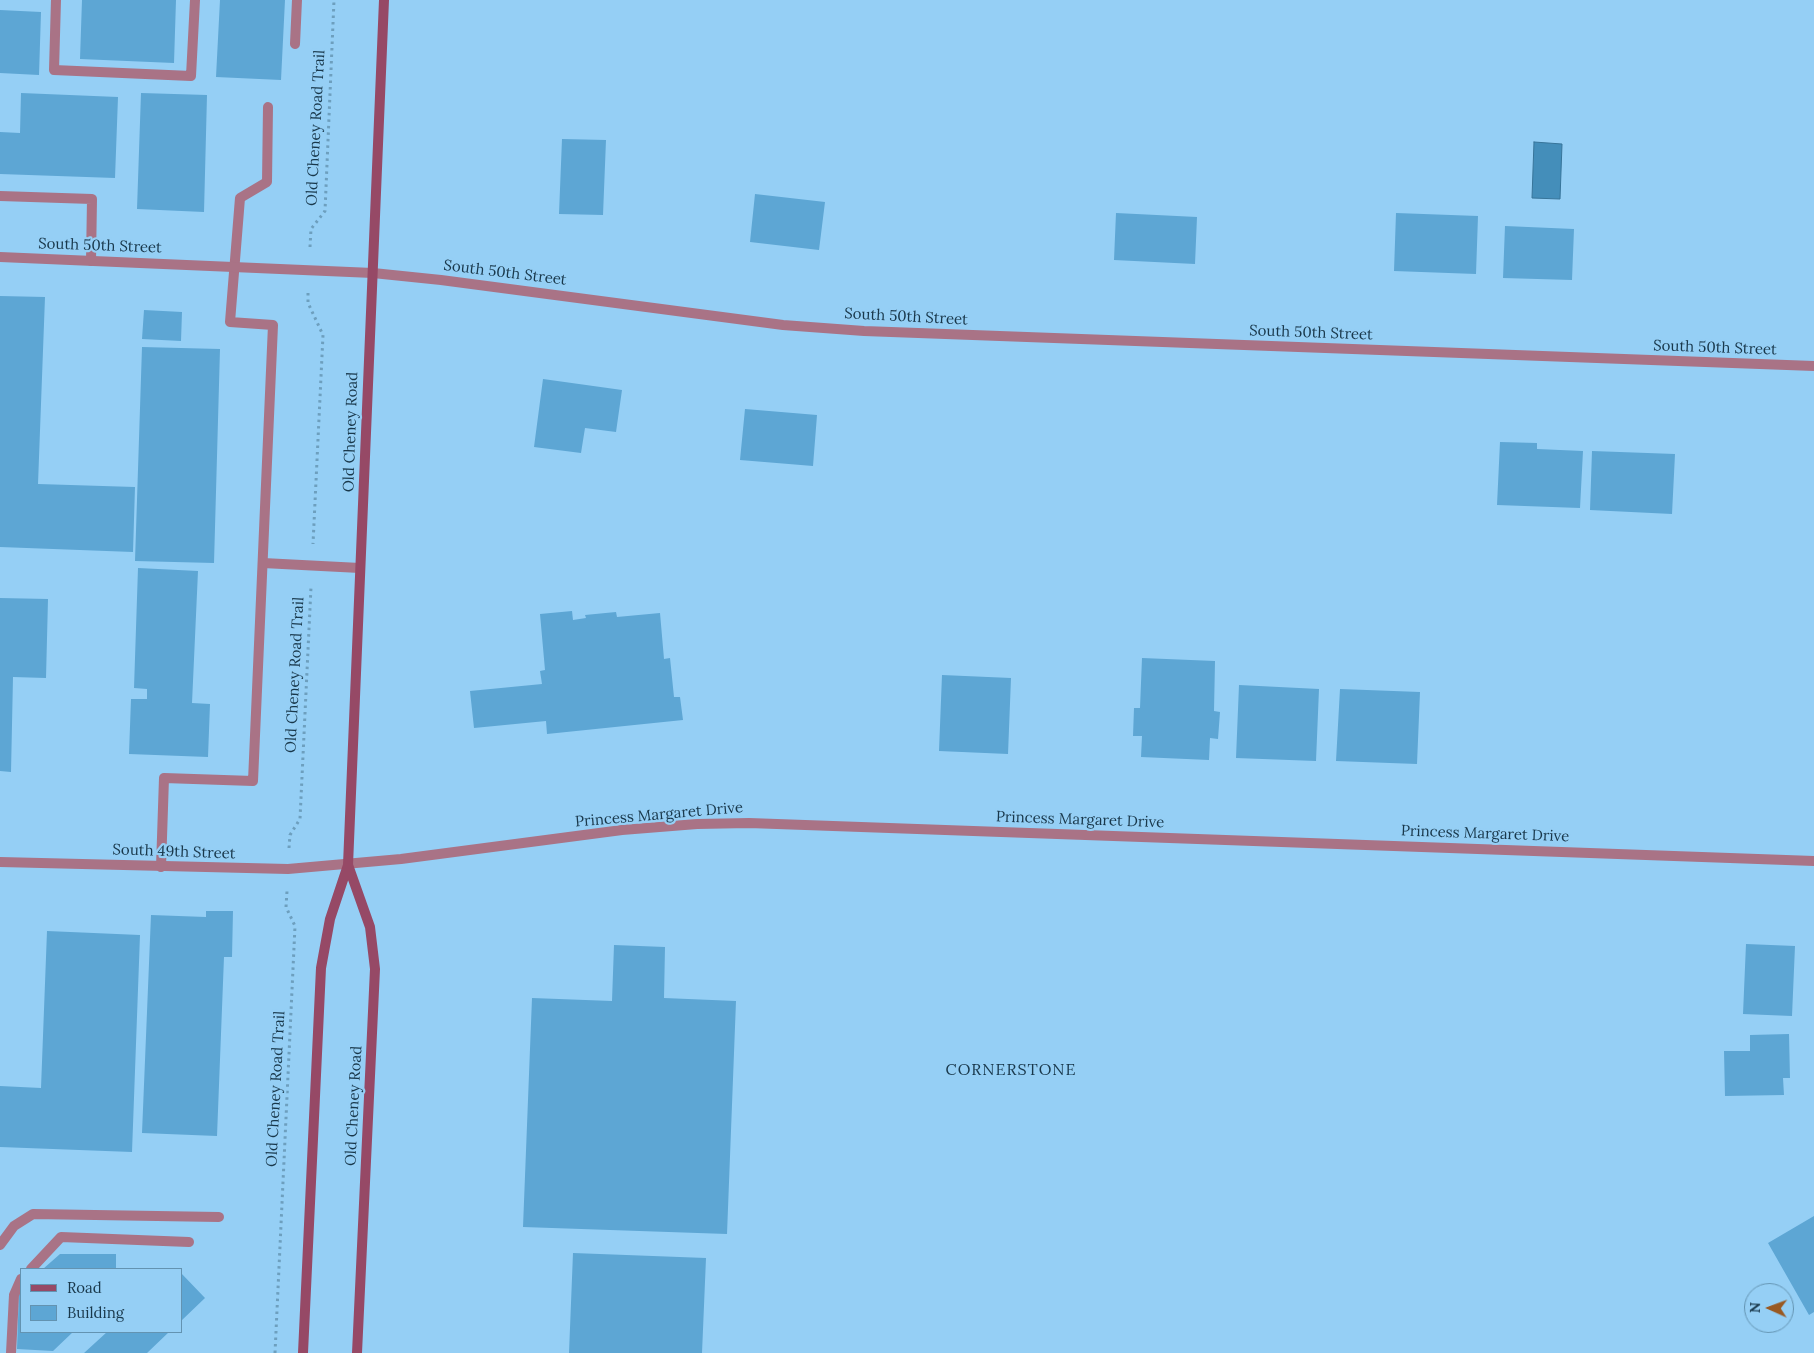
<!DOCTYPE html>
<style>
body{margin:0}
#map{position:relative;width:1814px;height:1353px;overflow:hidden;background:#95cff5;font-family:Lora,serif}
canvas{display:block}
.legend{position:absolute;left:20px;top:1268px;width:162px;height:65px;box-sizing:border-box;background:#95cff5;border:1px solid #6393b1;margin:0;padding:6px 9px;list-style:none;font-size:15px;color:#19384b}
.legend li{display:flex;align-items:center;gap:10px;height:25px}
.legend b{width:25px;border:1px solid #6393b1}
.north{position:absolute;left:1744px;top:1283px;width:50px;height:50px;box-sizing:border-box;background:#95cff5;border:1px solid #6393b1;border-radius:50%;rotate:272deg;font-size:14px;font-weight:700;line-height:20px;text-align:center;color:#19384b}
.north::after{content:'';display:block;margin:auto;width:18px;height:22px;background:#995922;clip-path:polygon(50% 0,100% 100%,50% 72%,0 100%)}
</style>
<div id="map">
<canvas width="1814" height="1353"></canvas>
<ul class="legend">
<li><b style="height:6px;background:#964966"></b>Road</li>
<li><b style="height:14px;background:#5da6d4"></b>Building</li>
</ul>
<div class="north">N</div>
</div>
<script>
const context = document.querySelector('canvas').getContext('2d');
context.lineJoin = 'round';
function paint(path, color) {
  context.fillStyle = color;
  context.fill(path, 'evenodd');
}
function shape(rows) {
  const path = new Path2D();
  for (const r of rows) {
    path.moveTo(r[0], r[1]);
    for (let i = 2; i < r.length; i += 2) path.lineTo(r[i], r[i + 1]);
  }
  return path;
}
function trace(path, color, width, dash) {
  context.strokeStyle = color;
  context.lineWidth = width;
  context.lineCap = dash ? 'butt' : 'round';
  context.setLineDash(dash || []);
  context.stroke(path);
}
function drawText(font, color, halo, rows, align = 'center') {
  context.font = font + ' Lora,serif';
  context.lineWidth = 4.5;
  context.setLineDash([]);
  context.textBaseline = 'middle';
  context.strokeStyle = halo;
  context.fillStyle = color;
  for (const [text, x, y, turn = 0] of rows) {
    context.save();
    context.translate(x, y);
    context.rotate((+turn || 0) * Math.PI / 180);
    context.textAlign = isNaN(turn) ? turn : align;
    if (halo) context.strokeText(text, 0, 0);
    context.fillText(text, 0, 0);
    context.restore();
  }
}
const water = shape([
 [1534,142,1562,144,1560,199,1532,198,1534,142]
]);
const building = shape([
 [82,0,176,0,174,63,80,59],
 [220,0,285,0,281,80,216,77],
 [0,10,41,12,39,75,0,73],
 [21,93,118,97,115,178,0,174,0,132,20,133],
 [141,93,207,95,204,212,137,209],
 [562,139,606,140,603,215,559,214],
 [755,194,825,202,819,250,750,242],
 [1116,213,1197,217,1195,264,1114,260],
 [1396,213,1478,216,1476,274,1394,271],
 [1505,226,1574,229,1572,280,1503,278],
 [0,296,45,297,38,484,135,487,133,552,0,547],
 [144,310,182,312,181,341,142,339],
 [142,347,220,349,214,563,135,561],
 [543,379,622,390,616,432,585,428,581,453,534,447],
 [745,409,817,415,813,466,740,460],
 [1500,442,1537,443,1537,449,1583,451,1580,508,1497,505],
 [1592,451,1675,454,1672,514,1590,510],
 [138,568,198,571,192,703,210,704,208,757,129,754,131,699,147,699,147,689,134,688],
 [0,598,48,599,46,678,13,677,11,772,0,771],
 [572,611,573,620,586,618,585,615,616,612,617,617,660,613,664,659,670,658,674,697,680,697,683,720,547,734,546,721,474,728,470,691,542,684,540,671,545,670,540,614],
 [1142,658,1215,661,1214,711,1220,712,1218,739,1210,738,1209,760,1141,757,1142,736,1133,736,1134,708,1140,708],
 [942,675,1011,678,1008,754,939,751],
 [1239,685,1319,689,1316,761,1236,758],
 [1340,689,1420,692,1417,764,1336,761],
 [206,911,233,911,232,957,224,957,217,1136,142,1133,151,915,206,917],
 [47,931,140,935,132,1152,0,1147,0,1086,41,1088],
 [1746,944,1795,946,1792,1016,1743,1014],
 [614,945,665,947,664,998,736,1001,727,1234,523,1227,532,998,612,1001],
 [1789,1034,1790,1078,1783,1078,1784,1095,1725,1096,1724,1051,1750,1051,1750,1035],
 [1814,1216,1814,1312,1809,1315,1768,1243],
 [573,1253,706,1258,702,1353,569,1353],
 [60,1254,116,1254,116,1269,43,1269],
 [181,1273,205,1298,181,1321],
 [21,1290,21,1332,73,1332,53,1351,17,1349,19,1292],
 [107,1332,169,1332,147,1353,84,1353]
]);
const path = shape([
 [310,247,311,229,325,211,334,0],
 [308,293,308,303,323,335,313,544],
 [289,848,290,835,300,819,311,587],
 [275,1353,295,926,286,907,287,891]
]);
const lane = shape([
 [56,0,54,70,191,76,195,0],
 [295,44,297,0],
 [0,196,92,199,91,261],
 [263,563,360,568],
 [161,867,164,778,253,781,273,325,230,322,240,198,267,182,268,107],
 [0,1245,14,1226,33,1214,219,1217],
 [31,1269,61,1237,189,1242],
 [11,1353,14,1295,21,1279]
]);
const street = shape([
 [0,257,373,273,441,280,783,325,864,331,1814,366],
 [0,862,288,869,401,859,622,830,697,824,749,823,1814,861]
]);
const secondary = shape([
 [348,865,370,927,375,969,357,1353],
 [303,1353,321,968,330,919,348,865,384,0]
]);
const streetNames = [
 ["Old Cheney Road Trail",316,128,-87],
 ["South 50th Street",100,246,2],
 ["South 50th Street",505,273,7],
 ["South 50th Street",906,317,3],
 ["South 50th Street",1311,333,2],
 ["South 50th Street",1715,348,2],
 ["Old Cheney Road",351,432,-88],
 ["Old Cheney Road Trail",295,675,-87],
 ["Princess Margaret Drive",659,815,-5],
 ["Princess Margaret Drive",1080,820,2],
 ["Princess Margaret Drive",1485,834,2],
 ["South 49th Street",174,852,2],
 ["Old Cheney Road Trail",276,1089,-87],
 ["Old Cheney Road",354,1106,-87]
];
const neighbourhoodNames = [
 ["CORNERSTONE",1011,1070]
];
paint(water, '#448eba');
trace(water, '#377499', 1);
paint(building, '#5da6d4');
trace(path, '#6d9fbe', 3, [2.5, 4]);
trace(lane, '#a97386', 10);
trace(street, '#a97386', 10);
trace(secondary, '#964966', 10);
drawText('15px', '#19384b', '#95cff5', streetNames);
context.letterSpacing = '1px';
drawText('16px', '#19384b', '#95cff5', neighbourhoodNames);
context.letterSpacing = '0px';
</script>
